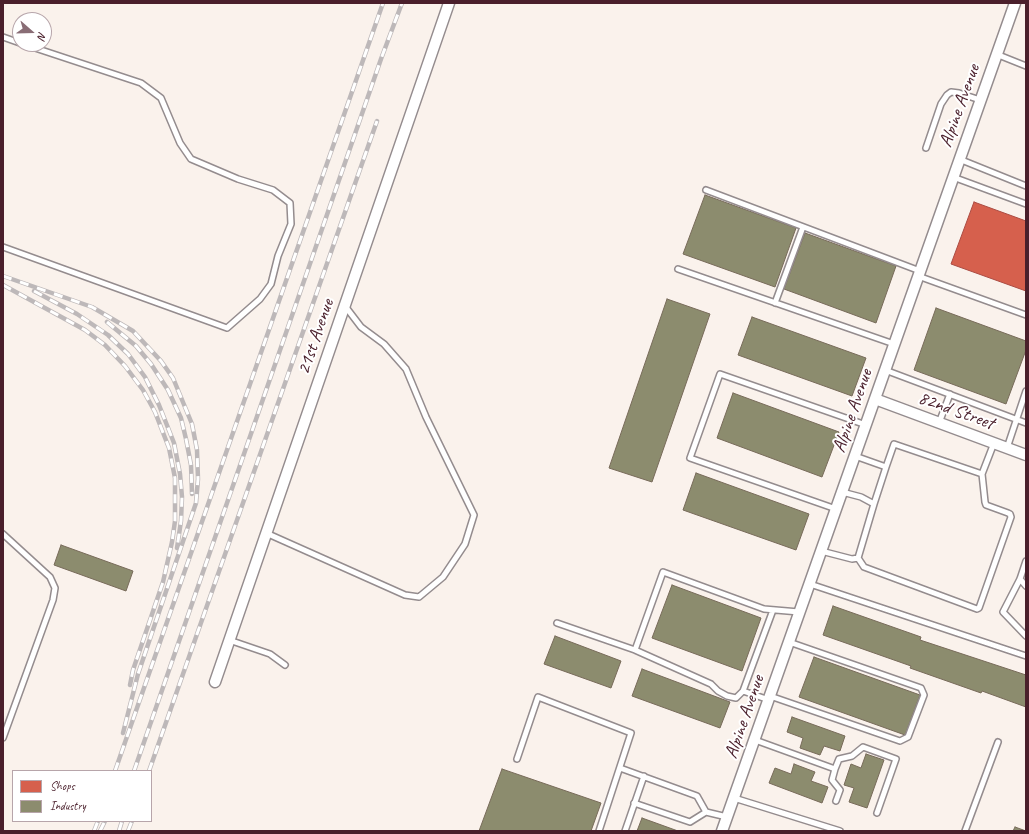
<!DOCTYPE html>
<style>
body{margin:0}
#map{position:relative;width:1029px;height:834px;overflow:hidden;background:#fff;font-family:Caveat,sans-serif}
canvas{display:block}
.frame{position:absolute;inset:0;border:4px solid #4a1f2b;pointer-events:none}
.legend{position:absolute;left:12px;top:770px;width:140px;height:52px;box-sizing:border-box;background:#fff;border:1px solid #b7a5aa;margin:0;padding:5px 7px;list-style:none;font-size:12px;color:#4a1f2b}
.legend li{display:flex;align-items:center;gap:8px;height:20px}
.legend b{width:20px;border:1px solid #b7a5aa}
.north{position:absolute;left:12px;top:12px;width:40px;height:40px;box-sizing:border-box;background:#fff;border:1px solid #b7a5aa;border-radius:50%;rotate:110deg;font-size:11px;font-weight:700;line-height:16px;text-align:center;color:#4a1f2b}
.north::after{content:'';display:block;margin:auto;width:14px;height:18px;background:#896d75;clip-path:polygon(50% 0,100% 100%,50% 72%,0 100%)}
</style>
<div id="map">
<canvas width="1029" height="834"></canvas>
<div class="frame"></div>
<ul class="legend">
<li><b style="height:11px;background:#d6604d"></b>Shops</li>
<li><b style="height:11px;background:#8c8c6e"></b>Industry</li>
</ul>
<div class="north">N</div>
</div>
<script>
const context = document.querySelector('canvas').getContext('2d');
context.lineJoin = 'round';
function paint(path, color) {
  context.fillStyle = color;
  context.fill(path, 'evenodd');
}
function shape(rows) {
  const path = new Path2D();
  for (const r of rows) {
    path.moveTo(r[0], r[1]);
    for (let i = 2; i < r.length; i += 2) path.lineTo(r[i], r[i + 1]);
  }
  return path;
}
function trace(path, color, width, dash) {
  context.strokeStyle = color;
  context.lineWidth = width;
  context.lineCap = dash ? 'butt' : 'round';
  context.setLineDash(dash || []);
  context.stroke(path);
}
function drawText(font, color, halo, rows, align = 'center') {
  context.font = font + ' Caveat,sans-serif';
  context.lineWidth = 4;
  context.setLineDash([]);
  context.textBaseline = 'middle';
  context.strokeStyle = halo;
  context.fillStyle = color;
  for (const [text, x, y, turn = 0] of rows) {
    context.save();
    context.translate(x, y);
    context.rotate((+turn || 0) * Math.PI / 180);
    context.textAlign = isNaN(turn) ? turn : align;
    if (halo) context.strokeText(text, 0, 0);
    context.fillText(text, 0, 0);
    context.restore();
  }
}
const built = shape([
 [3,3,1026,3,1026,831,3,831],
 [20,20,44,20,44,44,20,44],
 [13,771,151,771,151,821,13,821]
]);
const shops = shape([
 [974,202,1026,221,1026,291,951,264,974,202]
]);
const industry = shape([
 [705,195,796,228,775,287,683,254,705,195],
 [805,233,896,266,876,323,784,289,805,233],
 [667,299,710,314,652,482,609,468,667,299],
 [936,308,1026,341,1026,350,1006,404,914,370,936,308],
 [752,317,866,358,852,396,738,355,752,317],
 [733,393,839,432,822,477,717,438,733,393],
 [696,473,809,514,796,550,683,510,696,473],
 [61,545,133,571,126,591,54,565,61,545],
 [672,585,761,618,742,671,652,638,672,585],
 [833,606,921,637,920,640,1026,675,1026,707,982,691,981,693,910,668,911,666,823,635,833,606],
 [555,636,621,661,611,688,544,664,555,636],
 [814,657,920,695,905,735,799,697,814,657],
 [642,669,730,702,720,728,632,696,642,669],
 [792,717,845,736,840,751,824,746,820,755,800,748,803,738,787,732,792,717],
 [866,754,884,760,867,808,849,802,854,788,844,785,851,764,861,768,866,754],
 [794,764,815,772,811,781,828,787,822,803,769,783,775,768,791,774,794,764],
 [502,769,601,803,591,831,479,831,502,769],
 [642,818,678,831,637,831,642,818],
 [1015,827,1026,831,1013,831,1015,827]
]);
const service = shape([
 [3,37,20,43],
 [996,54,1026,66],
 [926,148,941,104,947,95,951,92,959,93,980,100],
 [959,159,1026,186],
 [953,177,1026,204],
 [706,190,920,271],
 [3,247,227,328,260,299,271,284,278,256,291,224,290,203,273,190,238,179,191,159,180,143,161,98,141,83,23,44],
 [678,269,894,344],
 [918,276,1026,315],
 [775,303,803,227],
 [885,370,1026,423],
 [939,423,950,394],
 [1007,448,1026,391],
 [855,456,886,467,874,504],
 [886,467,894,444,982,474,994,443],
 [836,509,690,458,720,374,866,425],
 [266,533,405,595,419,597,443,577,465,544,474,515,426,417,406,369,384,344,361,327,345,306],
 [3,534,50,577,55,588,53,600,3,738],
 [821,551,852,559,858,558,874,504,861,497,842,492],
 [858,558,864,567,977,609,979,608,1011,517,1010,514,1008,513,986,505,985,502,982,474],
 [1026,561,1020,579,1003,612,1026,636],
 [1020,579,1026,586],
 [810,584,1026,656],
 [557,623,635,650,711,684,718,691,727,696,736,698,743,691,769,700],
 [229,640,270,654,285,665],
 [635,650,663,572,764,609,799,612],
 [743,691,773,610],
 [770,696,900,741,908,737,924,695,921,688,789,642],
 [755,740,835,769,832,780,840,790,836,801],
 [517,759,538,697,631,733,599,831],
 [620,768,697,796,706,812,727,817],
 [835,769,839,759,852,756,863,747,896,759,877,813],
 [734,798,840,831],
 [634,803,690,822,706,812],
 [625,831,644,776],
 [965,831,998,742]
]);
const minor = shape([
 [875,399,1026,455],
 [215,682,449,3],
 [722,831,1015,3]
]);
const rail = shape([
 [3,276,92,307,133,331,161,361,173,378,192,424,197,450,198,479,196,503,138,674,123,733],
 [3,285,85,330,105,345,125,366,143,390,155,412,169,448,175,478,175,521,172,542,163,582,133,670,130,685],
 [34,291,77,314,108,335,128,354,145,377,159,405,174,443,180,474,182,497,181,521,177,548],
 [107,322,136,346,151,364,168,390,181,418,186,439,191,465,192,494],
 [115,771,383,3],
 [134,771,381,59,402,3],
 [149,771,377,121],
 [94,831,98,821],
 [100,831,105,821],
 [119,831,122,821],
 [128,831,132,821]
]);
const streetNames = [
 ["Alpine Avenue",960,106,-70],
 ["21st Avenue",316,337,-71],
 ["Alpine Avenue",853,411,-71],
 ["82nd Street",956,411,20],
 ["Alpine Avenue",745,717,-71]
];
paint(built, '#faf2ec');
paint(shops, '#d6604d');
trace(shops, '#ac4c43', 1);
paint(industry, '#8c8c6e');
trace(industry, '#786b5a', 1);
trace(service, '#948c8e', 8);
trace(minor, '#948c8e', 13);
trace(service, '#fff', 5);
trace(minor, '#fff', 10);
trace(rail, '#bdb8b9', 4.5);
trace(rail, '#fff', 3, [9]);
drawText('19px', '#4a1f2b', '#fff', streetNames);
</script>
